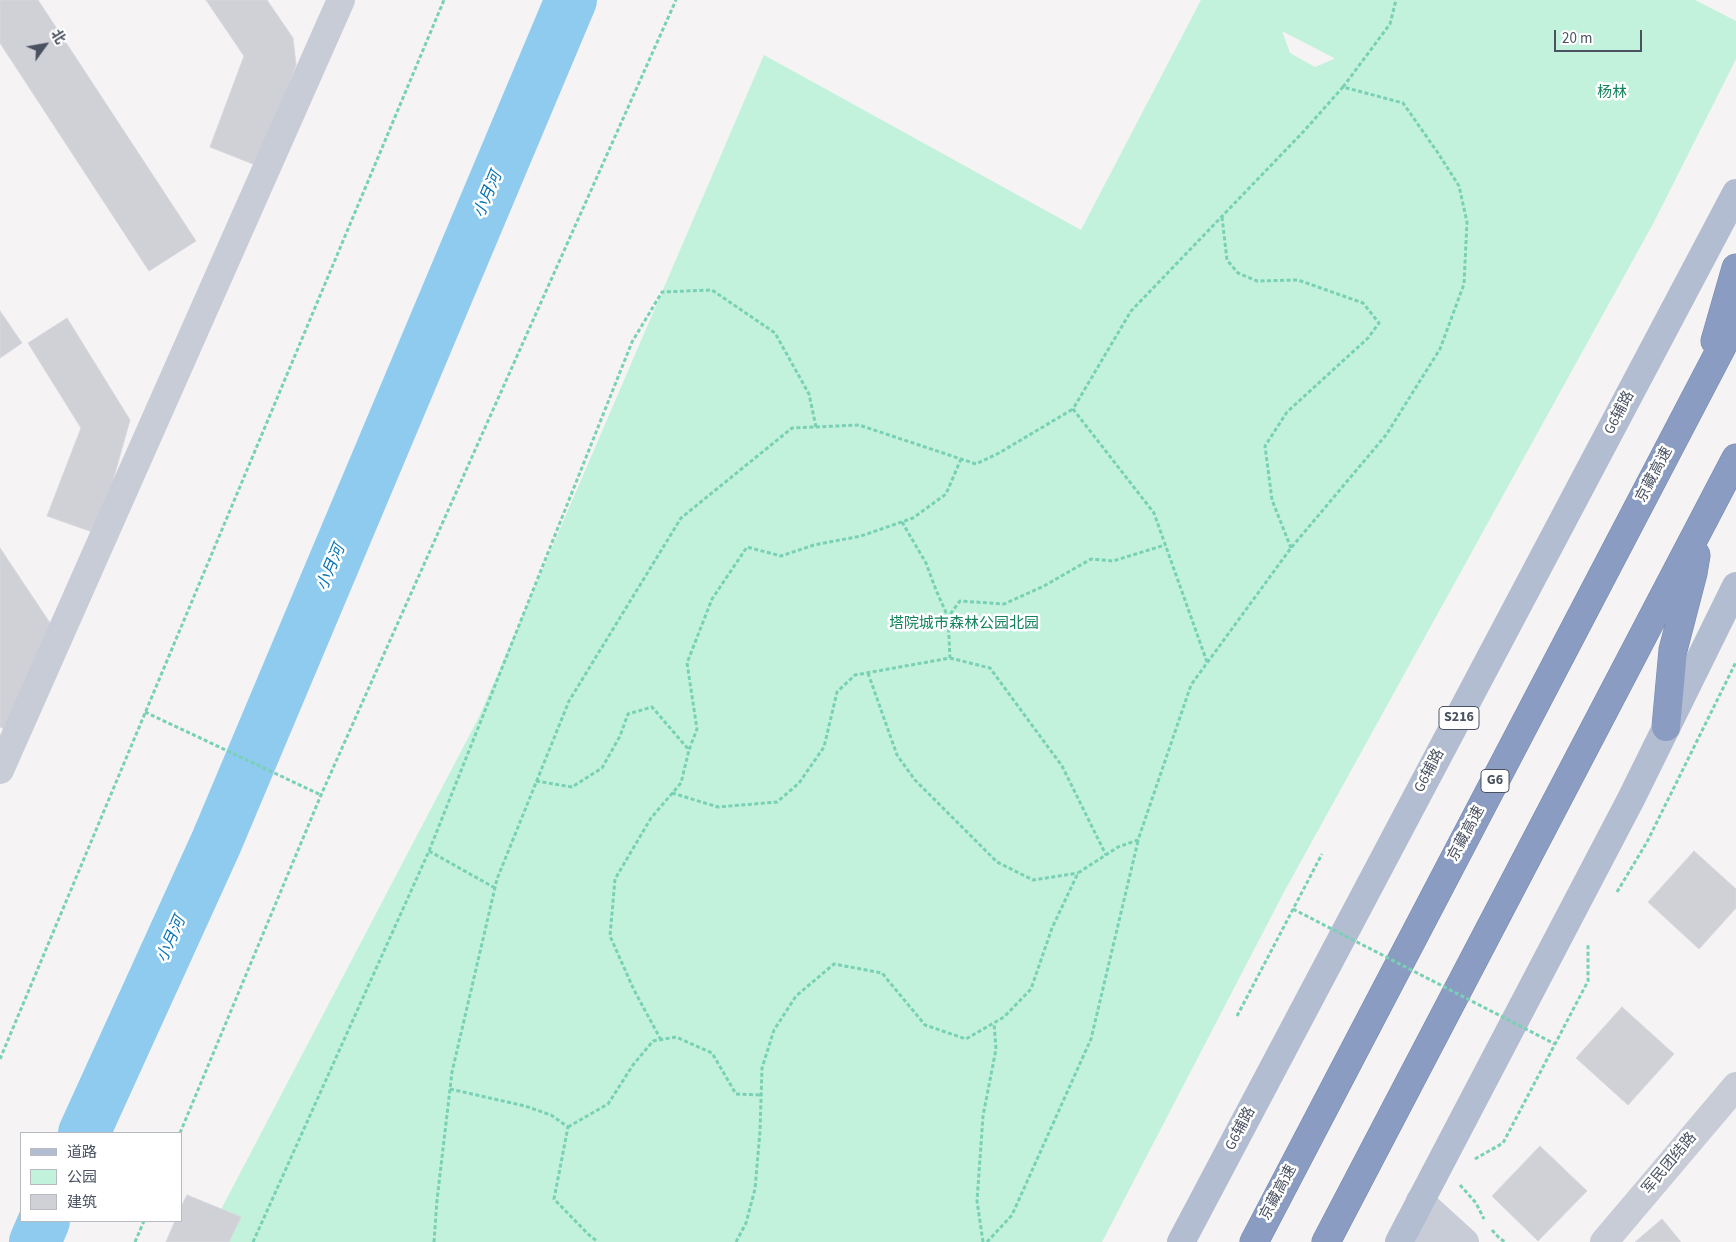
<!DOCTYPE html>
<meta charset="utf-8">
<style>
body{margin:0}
#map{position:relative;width:1736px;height:1242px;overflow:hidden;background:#f5f3f3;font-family:"Source Sans 3","Noto Sans SC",sans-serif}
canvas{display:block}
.legend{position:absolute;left:20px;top:1132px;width:162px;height:90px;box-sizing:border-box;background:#fff;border:1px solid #b7bac0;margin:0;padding:6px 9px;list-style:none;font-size:15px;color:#4a5261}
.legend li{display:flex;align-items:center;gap:10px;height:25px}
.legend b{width:25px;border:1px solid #b7bac0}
.north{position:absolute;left:20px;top:20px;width:50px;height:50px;-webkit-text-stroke:4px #fff;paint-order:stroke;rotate:58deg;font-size:14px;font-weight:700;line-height:20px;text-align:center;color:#4a5261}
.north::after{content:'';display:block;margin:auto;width:18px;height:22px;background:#4a5261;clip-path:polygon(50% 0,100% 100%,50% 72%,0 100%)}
.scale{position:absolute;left:1554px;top:30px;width:88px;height:22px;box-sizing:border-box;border:2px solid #4a5261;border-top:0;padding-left:6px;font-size:15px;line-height:18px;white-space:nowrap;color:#4a5261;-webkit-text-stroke:4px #fff;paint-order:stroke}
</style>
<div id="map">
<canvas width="1736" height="1242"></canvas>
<ul class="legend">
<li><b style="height:6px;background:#b2bdd1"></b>道路</li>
<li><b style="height:14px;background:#c2f2dc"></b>公园</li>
<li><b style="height:14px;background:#cfd1d7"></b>建筑</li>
</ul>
<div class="north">北</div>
<div class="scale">20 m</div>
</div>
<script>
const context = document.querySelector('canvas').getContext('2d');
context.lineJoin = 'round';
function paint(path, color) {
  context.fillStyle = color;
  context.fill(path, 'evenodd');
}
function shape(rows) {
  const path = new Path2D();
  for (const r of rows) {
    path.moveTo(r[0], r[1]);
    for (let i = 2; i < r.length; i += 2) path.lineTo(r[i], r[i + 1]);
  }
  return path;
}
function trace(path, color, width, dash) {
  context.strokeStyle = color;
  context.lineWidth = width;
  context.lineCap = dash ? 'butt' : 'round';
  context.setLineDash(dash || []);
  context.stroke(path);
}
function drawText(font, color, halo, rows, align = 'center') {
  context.font = font + ' "Source Sans 3","Noto Sans SC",sans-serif';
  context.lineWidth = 5;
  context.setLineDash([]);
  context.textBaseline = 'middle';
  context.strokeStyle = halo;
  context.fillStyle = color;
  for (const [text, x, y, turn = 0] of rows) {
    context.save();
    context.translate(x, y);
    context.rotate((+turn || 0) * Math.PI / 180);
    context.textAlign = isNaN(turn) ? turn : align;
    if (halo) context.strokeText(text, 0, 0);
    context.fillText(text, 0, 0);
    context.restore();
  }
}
const green = shape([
 [1201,0,1695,0,1736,21,1736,59,1654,222,1284,892,1102,1242,204,1242,479,717,764,55,1081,230],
 [1282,31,1334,58,1334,59,1315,67,1290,53]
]);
const river = shape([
 [84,1133,216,843,571,0],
 [35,1242,44,1221]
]);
const building = shape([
 [0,0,38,0,196,241,149,271,0,43,0,0],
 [206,0,267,0,293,38,296,65,258,166,210,147,244,56,206,0],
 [0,311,22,343,0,358,0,311],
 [67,318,130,420,98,534,47,516,81,428,28,343,67,318],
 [0,548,50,623,9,731,0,727,0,548],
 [1694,851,1736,889,1736,908,1699,949,1648,902,1694,851],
 [1622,1007,1674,1054,1628,1105,1576,1058,1622,1007],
 [1540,1146,1587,1191,1538,1241,1492,1196,1540,1146],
 [187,1195,241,1217,229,1242,166,1242,175,1221,181,1221,181,1207,187,1195],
 [1662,1219,1681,1242,1635,1242,1662,1219]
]);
const path = shape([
 [1343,87,1390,24,1396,0],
 [1222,217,1227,260,1238,273,1257,281,1298,280,1363,303,1379,323,1368,338,1287,412,1265,446,1272,500,1291,548],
 [902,522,926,563,936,590,948,617],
 [950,658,990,668,1062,766,1106,855],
 [868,673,897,755,915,780,997,862,1033,880,1078,873],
 [145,712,321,795],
 [536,781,572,787,602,768,620,736,628,714,652,707,689,750,697,729,687,663,712,599,747,547,781,556,814,545,861,536,913,518,946,494,961,459],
 [672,793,718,807,777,802,799,783,824,747,837,692,855,675,950,658,948,617,960,601,1004,604,1044,586,1091,559,1113,561,1165,545],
 [429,851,495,888],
 [1617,892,1647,842,1736,662],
 [1237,1016,1322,854],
 [661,1040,634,990,610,936,615,879,651,818,681,783,689,750],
 [0,1059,444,0],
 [450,1089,525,1106,551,1115,568,1127,554,1199,588,1234,598,1242],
 [568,1127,608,1104,633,1065,653,1041,676,1037,712,1053,736,1094,761,1095],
 [180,1133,321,795,676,0],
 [1475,1159,1503,1143,1555,1044,1588,981,1588,945],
 [1460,1185,1476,1203,1484,1219],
 [1492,1230,1500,1239,1506,1242],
 [135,1242,144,1221],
 [253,1242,429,851,632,342,662,292,712,290,775,333,809,394,816,427],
 [434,1242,437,1200,452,1072,497,879,569,701,681,518,792,428,859,425,976,464,999,453,1073,409],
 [736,1242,746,1223,755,1189,760,1131,762,1068,774,1030,796,996,834,964,882,973,925,1025,966,1039,1004,1017,1031,989,1052,928,1078,873,1118,847,1138,840,1191,685,1291,548,1386,435,1440,349,1464,284,1467,222,1459,186,1438,153,1403,103,1343,87,1304,131,1131,311,1073,409,1154,513,1207,662],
 [983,1242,977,1201,983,1116,996,1049,994,1023],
 [987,1242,1012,1215,1091,1039,1138,841]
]);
const minor = shape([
 [0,770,341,0],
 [1420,1201,1465,1242],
 [1604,1242,1736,1086]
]);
const tertiary = shape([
 [1409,1223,1430,1242]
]);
const primary = shape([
 [1181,1242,1736,193],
 [1399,1242,1631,799,1736,586]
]);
const motorway = shape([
 [1715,341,1736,268],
 [1666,727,1673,650,1693,573,1696,555],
 [1254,1242,1736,320],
 [1326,1242,1736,458]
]);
const pathBridge = shape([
 [1293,909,1555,1044]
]);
const shields = [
 [1459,718,40],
 [1495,781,28]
];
const shieldNames = [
 ["S216",1459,718],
 ["G6",1495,781]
];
const parkNames = [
 ["杨林",1612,94],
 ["塔院城市森林公园北园",964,625]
];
const streetNames = [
 ["G6辅路",1620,413,-62],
 ["京藏高速",1655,475,-62],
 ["G6辅路",1430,771,-62],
 ["京藏高速",1467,834,-62],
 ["G6辅路",1241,1129,-62],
 ["军民团结路",1670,1164,-50],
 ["京藏高速",1279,1193,-62]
];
const waterNames = [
 ["小月河",489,195,-67],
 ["小月河",332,568,-67],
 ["小月河",172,940,-66]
];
paint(green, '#c2f2dc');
trace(river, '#8ecbef', 52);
paint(building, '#cfd1d7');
trace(building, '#d7d8de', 1);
trace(motorway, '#7587ae', 29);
trace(path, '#78d1b4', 3, [4, 2.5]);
trace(minor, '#c7ccd7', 28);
trace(tertiary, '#c7ccd7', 28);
trace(primary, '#b2bdd1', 28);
trace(motorway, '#8a9cc2', 28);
trace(pathBridge, '#78d1b4', 3, [4, 2.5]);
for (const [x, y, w] of shields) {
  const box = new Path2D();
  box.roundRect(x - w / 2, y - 11.5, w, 23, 4);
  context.fillStyle = '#fff';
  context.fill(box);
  trace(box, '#4a5261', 1);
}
drawText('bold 14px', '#4a5261', null, shieldNames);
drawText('15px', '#15815d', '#fff', parkNames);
drawText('15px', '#4a5261', '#fff', streetNames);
drawText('italic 16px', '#0874b5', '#fff', waterNames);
</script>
